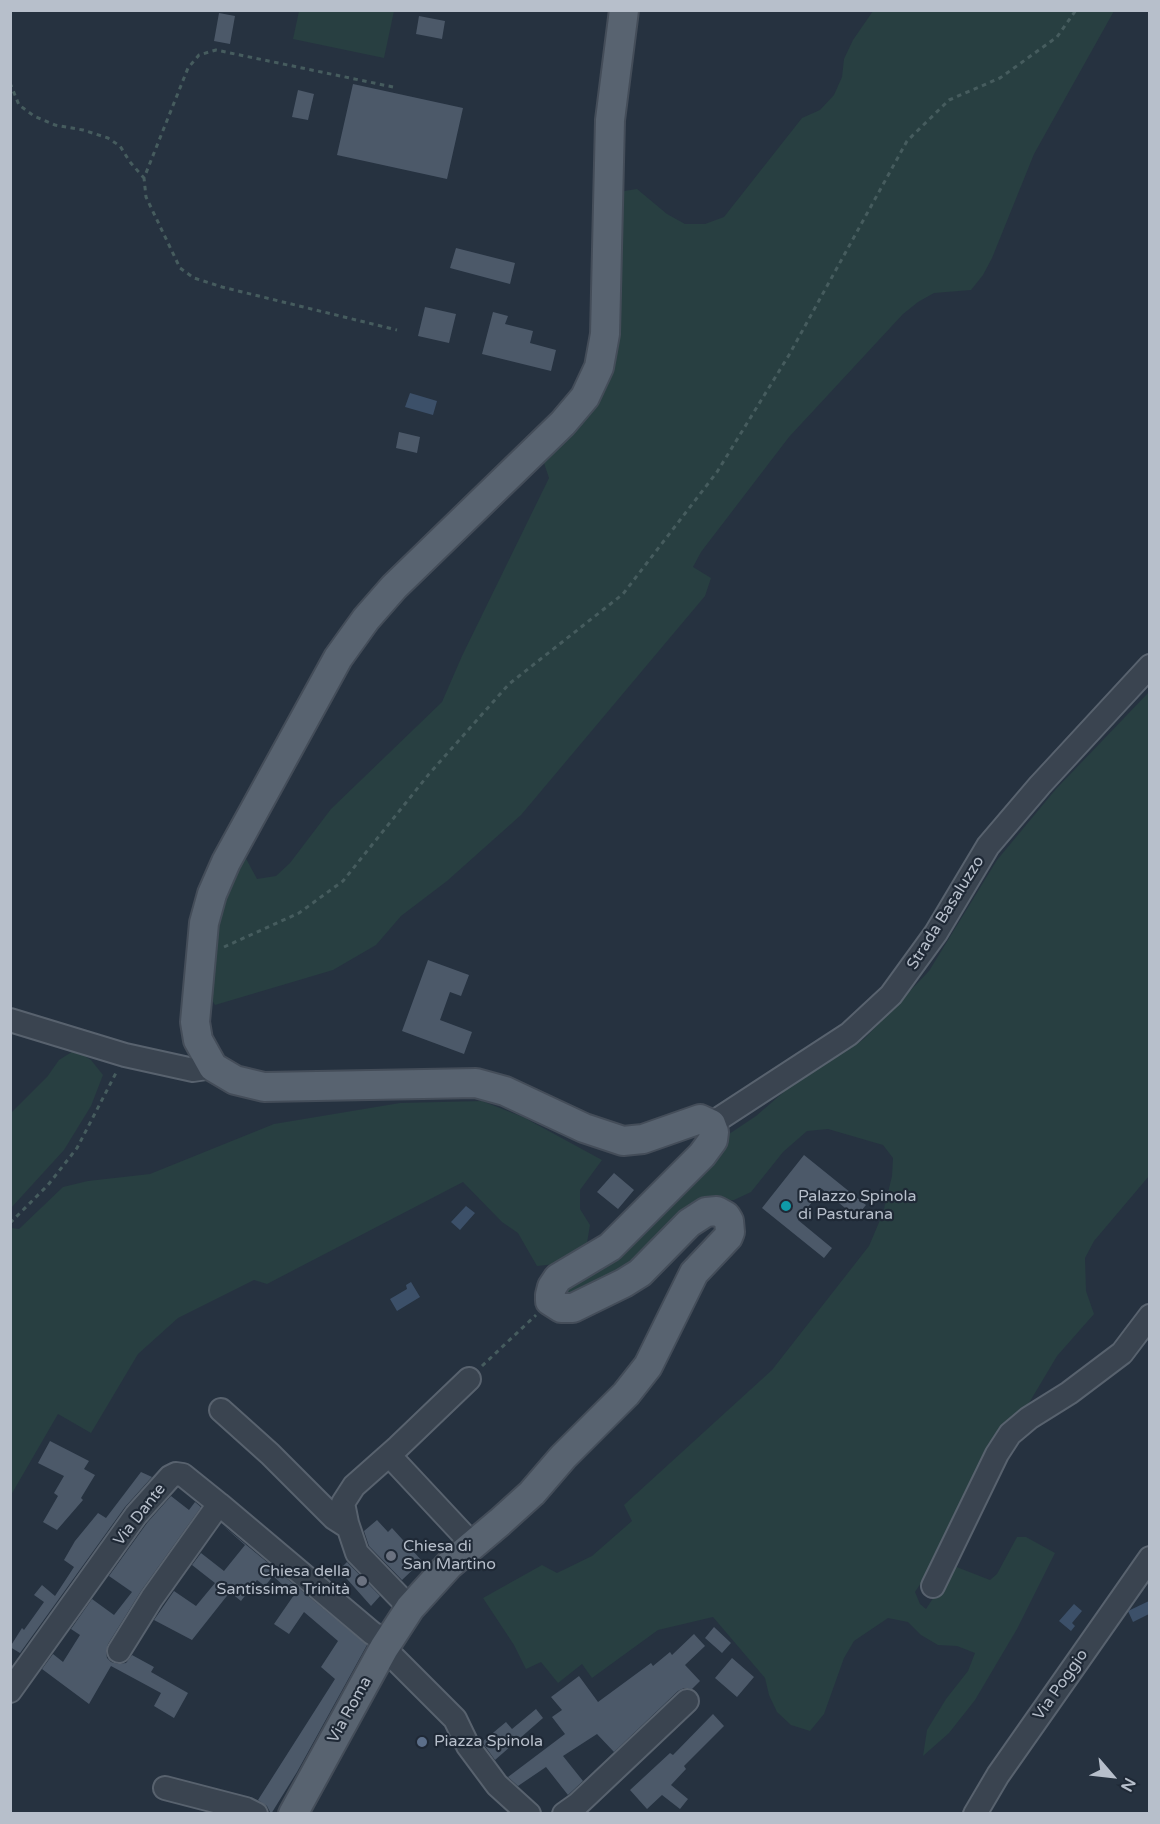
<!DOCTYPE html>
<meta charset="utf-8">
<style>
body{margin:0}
#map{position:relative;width:1160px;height:1824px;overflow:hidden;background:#263240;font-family:"Varela Round",sans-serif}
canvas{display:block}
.frame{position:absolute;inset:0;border:12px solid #b7bfcb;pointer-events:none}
.north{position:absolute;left:1082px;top:1746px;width:60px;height:60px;-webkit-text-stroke:4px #1f2936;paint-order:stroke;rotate:118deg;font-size:16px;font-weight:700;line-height:24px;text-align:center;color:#b7bfcb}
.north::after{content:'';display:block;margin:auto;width:21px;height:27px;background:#b7bfcb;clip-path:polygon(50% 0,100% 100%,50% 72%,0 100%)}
</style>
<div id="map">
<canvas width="1160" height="1824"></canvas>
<div class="frame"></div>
<div class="north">N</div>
</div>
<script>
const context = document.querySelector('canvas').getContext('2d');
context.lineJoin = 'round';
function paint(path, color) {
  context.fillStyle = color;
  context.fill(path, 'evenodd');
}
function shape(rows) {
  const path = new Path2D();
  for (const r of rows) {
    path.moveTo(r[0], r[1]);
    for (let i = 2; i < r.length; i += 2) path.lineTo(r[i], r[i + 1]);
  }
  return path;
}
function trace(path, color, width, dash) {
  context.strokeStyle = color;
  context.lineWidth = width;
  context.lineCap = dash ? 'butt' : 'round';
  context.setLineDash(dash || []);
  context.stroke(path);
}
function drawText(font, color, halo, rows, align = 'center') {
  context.font = font + ' "Varela Round",sans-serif';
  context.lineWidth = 4.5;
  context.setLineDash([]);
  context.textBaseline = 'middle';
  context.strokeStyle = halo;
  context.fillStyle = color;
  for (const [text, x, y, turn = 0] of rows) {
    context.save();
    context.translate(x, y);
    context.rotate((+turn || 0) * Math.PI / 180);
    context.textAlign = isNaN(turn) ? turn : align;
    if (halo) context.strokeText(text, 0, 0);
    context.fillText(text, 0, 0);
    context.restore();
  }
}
const green = shape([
 [299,11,394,11,384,58,293,39],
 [873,11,1114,11,1034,154,992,258,983,275,971,290,934,293,918,302,903,314,789,437,701,552,693,567,711,578,705,596,521,815,447,881,401,916,376,945,333,970,215,1005,208,993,217,919,243,853,257,879,276,876,290,863,331,809,442,702,462,656,549,478,543,460,577,420,618,192,637,189,667,214,685,224,705,224,724,217,802,118,820,110,834,95,842,77,844,59,853,40],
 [1149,692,1149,1176,1094,1241,1085,1258,1086,1291,1094,1314,1057,1356,1029,1403,988,1444,936,1560,915,1592,920,1604,926,1609,954,1566,990,1580,997,1574,1017,1537,1026,1537,1055,1553,1017,1629,975,1700,949,1733,923,1756,927,1730,946,1699,968,1671,975,1653,957,1646,938,1645,921,1635,908,1622,888,1618,854,1641,844,1658,824,1714,810,1731,791,1725,777,1712,769,1695,765,1678,713,1617,658,1630,592,1678,582,1664,558,1683,541,1662,526,1669,514,1645,483,1598,542,1565,557,1573,592,1556,632,1521,624,1505,772,1370,869,1246,883,1213,892,1176,893,1158,883,1145,828,1129,807,1131,783,1152,751,1192,734,1200,708,1202,635,1262,575,1299,562,1292,651,1221,727,1144,729,1134,756,1116,786,1090,864,1039,929,971,997,860,1056,789],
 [75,1050,91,1060,103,1075,91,1106,64,1150,11,1208,10,1114,47,1077,59,1060],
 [482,1101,523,1117,602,1160,580,1190,580,1209,590,1225,587,1243,556,1264,537,1266,518,1233,502,1222,463,1182,267,1284,254,1280,178,1318,138,1354,91,1433,58,1414,11,1495,11,1228,19,1229,63,1187,88,1181,150,1174,274,1124,400,1103]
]);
const water = shape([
 [410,393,437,401,433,415,405,407],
 [466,1206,475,1213,460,1230,451,1222],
 [411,1282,420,1297,397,1311,390,1299,407,1289,406,1285],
 [1149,1601,1149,1614,1133,1622,1128,1611],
 [1074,1604,1082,1611,1072,1623,1075,1626,1071,1631,1059,1621]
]);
const building = shape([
 [219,13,235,16,230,44,214,41],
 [419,16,445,21,442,39,416,34],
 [353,84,463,108,447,179,337,155],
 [298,90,314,94,308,120,292,117],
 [456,248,515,263,510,284,450,268],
 [425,307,456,314,449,343,418,336],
 [493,312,508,316,505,324,533,331,530,343,556,350,551,371,482,354],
 [399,432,420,437,417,453,396,448],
 [428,960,469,975,461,996,450,992,440,1020,472,1032,464,1054,402,1031],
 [804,1155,866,1205,856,1217,822,1189,798,1220,832,1248,824,1258,762,1208],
 [614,1173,634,1190,618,1209,597,1192],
 [50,1441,89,1461,84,1469,95,1475,81,1498,83,1500,57,1530,43,1522,58,1496,54,1493,64,1476,38,1463],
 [141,1472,152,1477,125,1507,20,1653,10,1647,22,1628,24,1630,44,1602,34,1595,42,1585,55,1596,74,1567,64,1560,75,1541,98,1513,106,1518],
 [171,1496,189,1510,195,1502,201,1507,141,1591,108,1644,106,1651,107,1658,111,1662,118,1664,126,1663,132,1655,154,1667,151,1672,188,1693,174,1718,154,1706,161,1693,111,1666,89,1704,42,1669,53,1654,63,1662,80,1635,71,1629,92,1599,114,1615,132,1592,109,1576,147,1523],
 [377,1520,388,1532,392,1528,422,1561,402,1580,369,1546,364,1531],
 [221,1524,367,1645,297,1772,271,1814,267,1806,258,1800,335,1679,321,1667,338,1641,304,1612,289,1634,274,1624,294,1595,273,1576,265,1586,257,1580,241,1601,230,1592,192,1640,154,1620,174,1591,196,1606,215,1583,192,1565,201,1553,224,1571,245,1545],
 [347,1562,380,1596,371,1606,339,1570],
 [714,1627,731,1643,722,1653,705,1638],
 [694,1634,705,1646,685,1665,700,1681,692,1689,684,1688,678,1691,614,1752,597,1734,563,1756,583,1781,569,1794,568,1795,546,1767,518,1786,508,1777,565,1734,552,1717,562,1710,551,1697,579,1676,598,1702,651,1663,653,1666,670,1652,672,1655],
 [732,1658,754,1677,737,1697,715,1678],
 [536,1709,543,1718,495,1760,482,1742,506,1722,512,1729],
 [713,1714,724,1726,684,1766,686,1769,671,1785,688,1799,680,1809,662,1795,647,1809,630,1790,670,1753,673,1755]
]);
const path = shape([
 [10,83,19,105,34,116,55,125,83,130,108,138,120,146,130,162,144,178],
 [393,87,216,50,199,55,188,68,144,178,146,197,180,268,194,278,222,287,397,330],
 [224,947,299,913,343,881,429,774,509,684,623,594,717,472,789,355,907,141,949,100,1000,78,1057,37,1076,10],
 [10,1223,48,1185,77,1148,117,1071],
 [482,1366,536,1315]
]);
const minor = shape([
 [10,1020,125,1055,193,1070,213,1067],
 [711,1124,849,1034,891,995,936,933,988,846,1040,785,1150,666],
 [221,1410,270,1454,334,1518,348,1527],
 [389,1455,473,1545],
 [933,1586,997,1454,1010,1434,1029,1418,1069,1393,1122,1353,1150,1316],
 [410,1608,357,1553,347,1523,343,1503,354,1486,398,1447,469,1379],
 [384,1648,455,1719,468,1746,497,1785,529,1814],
 [119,1651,152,1598,219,1504],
 [10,1691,136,1515,170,1477,176,1474,183,1475,219,1504,372,1633,387,1642],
 [165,1788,246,1809,256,1814],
 [564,1814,578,1804,687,1701],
 [975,1814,998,1775,1150,1558]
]);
const major = shape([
 [293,1814,384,1648,410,1608,449,1565,500,1522,532,1493,563,1457,626,1394,648,1366,694,1273,728,1237,730,1232,729,1221,726,1216,717,1211,706,1212,689,1223,640,1273,624,1283,573,1308,561,1308,550,1301,550,1295,552,1287,558,1278,610,1247,702,1155,713,1140,714,1132,711,1124,700,1119,643,1139,623,1141,584,1128,505,1091,476,1083,264,1087,235,1080,213,1067,198,1040,195,1022,204,923,212,894,226,862,338,658,366,619,394,587,563,423,585,397,599,367,605,334,610,120,624,10]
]);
const markers = [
 [786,1206,6,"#0f9aa8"],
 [391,1556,6,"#6b7280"],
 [362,1581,6,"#6b7280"],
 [422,1742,6,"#5c6f8a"]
];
const streetNames = [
 ["Strada Basaluzzo",946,913,-58],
 ["Via Dante",140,1515,-52],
 ["Via Poggio",1061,1685,-55],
 ["Via Roma",350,1710,-61]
];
const poiNames = [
 ["Palazzo Spinola",798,1197],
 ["di Pasturana",798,1215],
 ["Chiesa di",403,1547],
 ["San Martino",403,1565],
 ["Chiesa della",350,1572,"right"],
 ["Santissima Trinità",350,1590,"right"],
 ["Piazza Spinola",434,1742]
];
paint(green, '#283f41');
paint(water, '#3c5069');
paint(building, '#4c5969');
trace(minor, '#58626e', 26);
trace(major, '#444d59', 32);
trace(path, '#465c5e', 3, [4.5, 4.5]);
trace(minor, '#3a4450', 22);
trace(major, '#586370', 28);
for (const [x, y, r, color] of markers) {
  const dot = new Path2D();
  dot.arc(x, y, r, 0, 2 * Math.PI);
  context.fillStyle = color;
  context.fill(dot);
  trace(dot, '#1f2936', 2);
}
drawText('16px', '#b7bfcb', '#1f2936', streetNames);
drawText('16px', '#b7bfcb', '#1f2936', poiNames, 'left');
</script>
